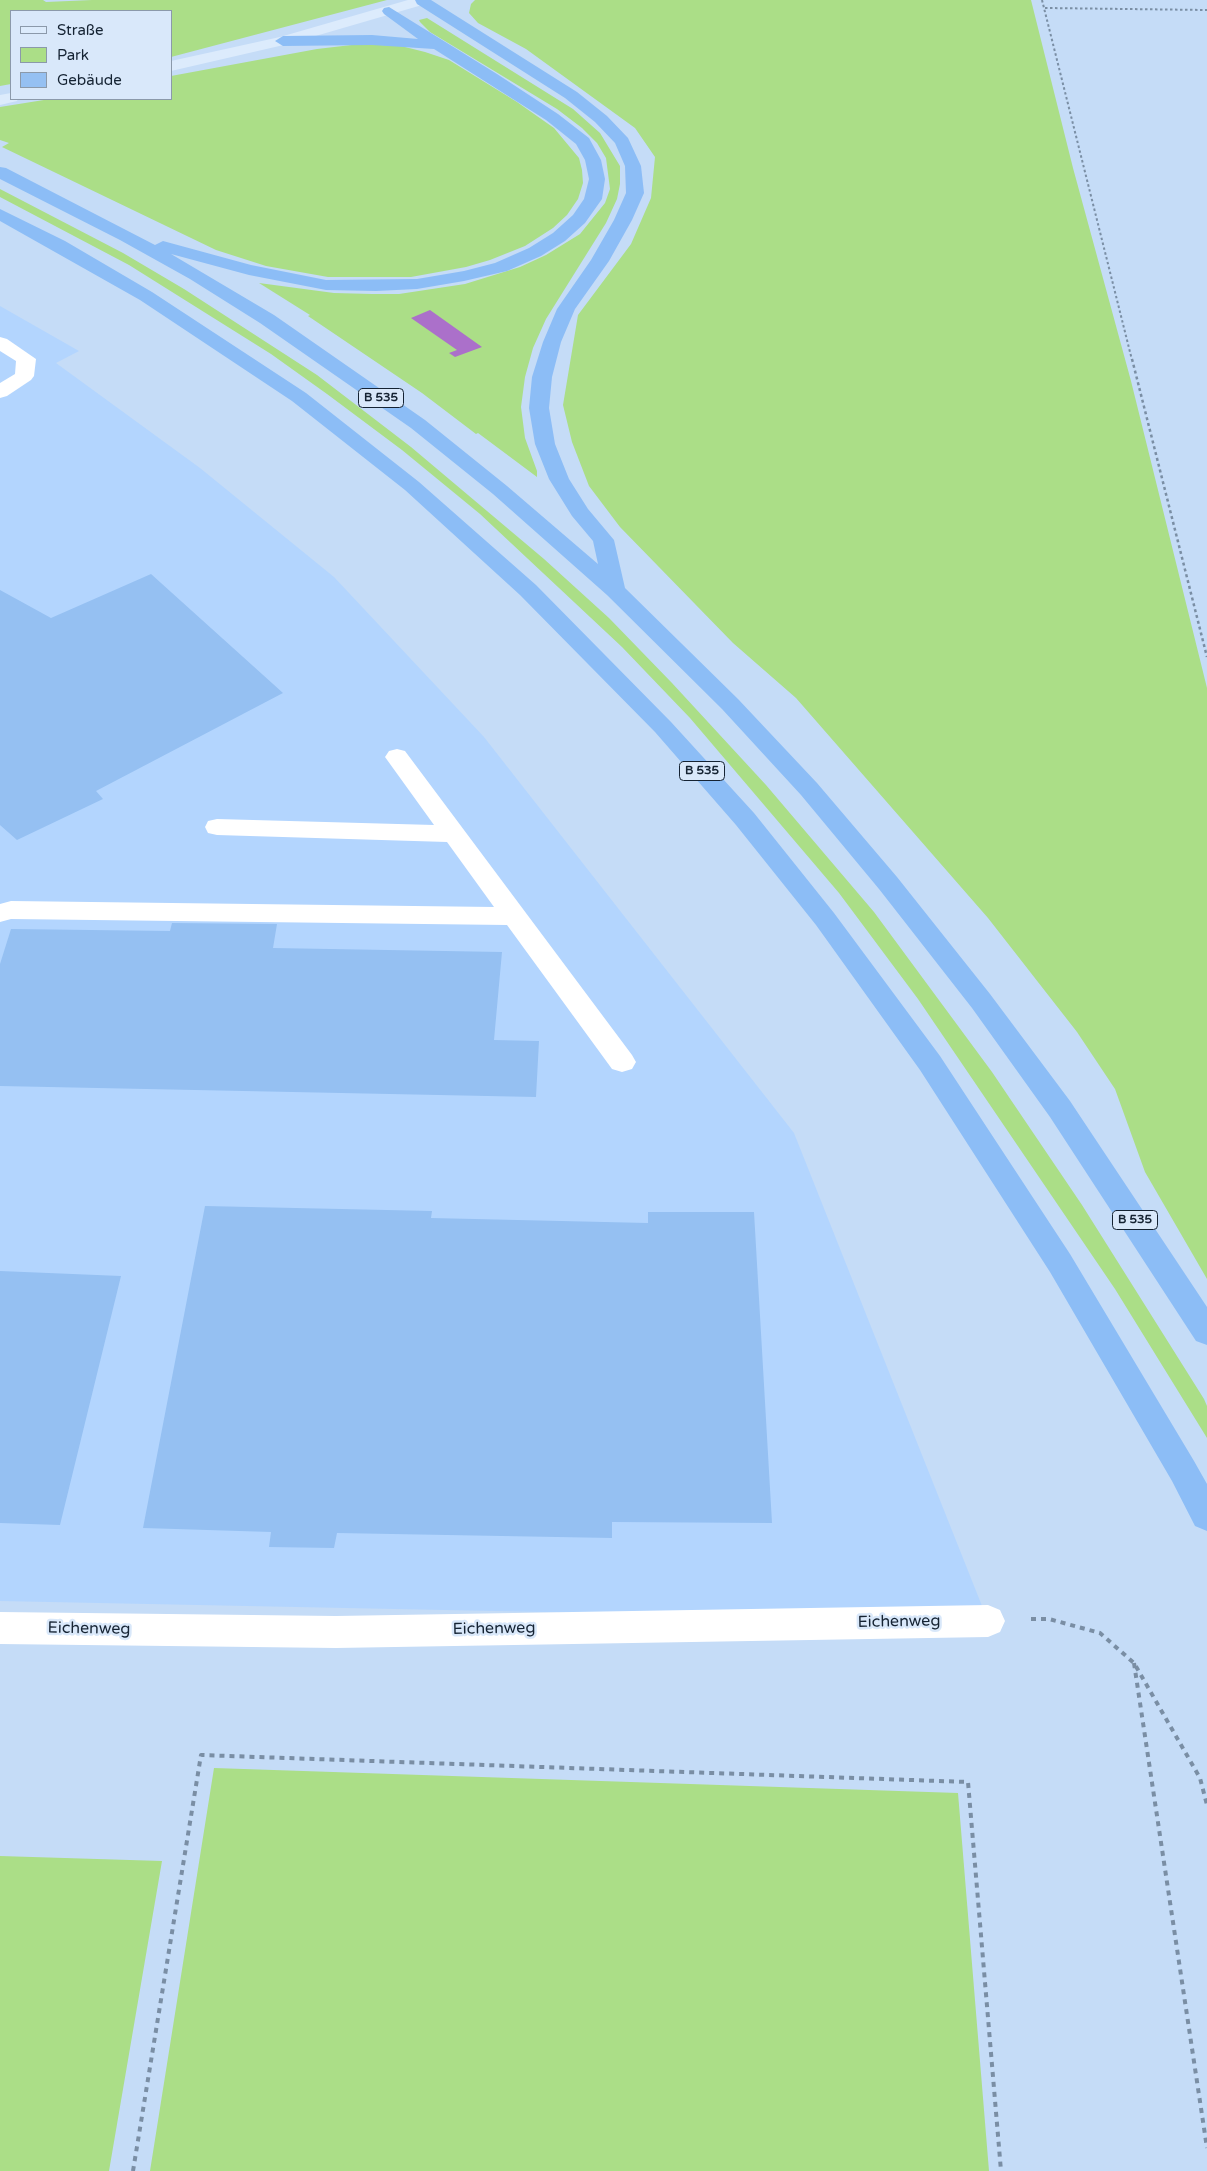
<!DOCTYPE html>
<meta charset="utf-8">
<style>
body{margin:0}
#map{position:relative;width:1207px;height:2171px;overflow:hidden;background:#c5dcf7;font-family:"Varela Round",sans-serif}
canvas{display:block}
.legend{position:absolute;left:10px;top:10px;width:162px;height:90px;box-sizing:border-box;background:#d9e8fa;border:1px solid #8b99aa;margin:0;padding:6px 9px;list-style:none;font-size:15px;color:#152333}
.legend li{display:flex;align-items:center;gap:10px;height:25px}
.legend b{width:25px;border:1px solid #8b99aa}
</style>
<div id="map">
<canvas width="1207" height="2171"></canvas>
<ul class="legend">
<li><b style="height:6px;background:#dcebfc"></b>Straße</li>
<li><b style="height:14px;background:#abde87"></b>Park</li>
<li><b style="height:14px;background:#95c0f2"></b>Gebäude</li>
</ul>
</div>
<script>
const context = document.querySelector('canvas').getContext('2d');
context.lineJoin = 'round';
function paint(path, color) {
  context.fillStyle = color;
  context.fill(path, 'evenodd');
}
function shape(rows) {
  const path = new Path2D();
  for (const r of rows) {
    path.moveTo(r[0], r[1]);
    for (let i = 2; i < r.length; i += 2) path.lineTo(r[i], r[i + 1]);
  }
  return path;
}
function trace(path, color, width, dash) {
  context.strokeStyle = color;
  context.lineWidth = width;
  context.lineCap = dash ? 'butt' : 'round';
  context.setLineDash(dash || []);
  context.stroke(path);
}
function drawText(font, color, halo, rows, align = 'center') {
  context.font = font + ' "Varela Round",sans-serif';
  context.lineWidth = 5;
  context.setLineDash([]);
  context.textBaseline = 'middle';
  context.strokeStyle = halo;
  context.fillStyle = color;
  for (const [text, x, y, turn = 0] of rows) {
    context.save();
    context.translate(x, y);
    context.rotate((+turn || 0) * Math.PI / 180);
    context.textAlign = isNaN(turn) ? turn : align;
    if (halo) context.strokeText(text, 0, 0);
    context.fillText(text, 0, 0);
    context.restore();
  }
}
const built = shape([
 [0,306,79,351,56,363,200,468,334,577,484,737,794,1133,988,1621,0,1601]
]);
const green = shape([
 [0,0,43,0,46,2,92,0,387,0,171,57,171,11,11,11,11,84,0,86],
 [475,0,1031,0,1073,168,1131,381,1207,688,1207,1279,1145,1172,1115,1089,1077,1032,988,918,796,698,733,643,620,527,589,486,572,442,563,405,578,315,631,244,651,198,655,157,635,128,526,49,478,23,469,13,471,4],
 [427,18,573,109,600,133,620,166,620,184,617,199,606,223,546,319,533,348,525,377,521,407,525,438,537,471,537,477,478,433,476,434,422,393,308,316,310,315,259,283,334,293,372,294,399,294,465,284,520,267,546,255,580,234,605,203,610,189,606,158,597,143,582,128,557,109,430,32,420,22,419,20],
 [360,44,401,46,425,52,449,60,517,102,554,128,579,158,582,170,583,183,578,199,567,215,553,228,525,246,490,260,466,267,411,277,328,277,266,266,216,250,2,147,9,143,0,140,0,107,50,99,171,99,171,76,317,49],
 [0,189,123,253,184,289,317,375,411,447,544,559,609,618,672,683,766,785,874,912,992,1072,1082,1205,1204,1399,1207,1406,1207,1438,1115,1289,918,999,839,893,690,718,622,647,480,514,402,450,327,394,271,354,129,265,0,197],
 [214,1768,958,1793,989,2171,150,2171],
 [0,1856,162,1861,109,2171,0,2171]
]);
const water = shape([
 [430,310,482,347,455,357,449,353,457,350,411,318]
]);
const building = shape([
 [151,574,283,693,96,791,103,799,17,840,0,825,0,590,51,618],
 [172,923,277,924,273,948,502,952,494,1040,539,1041,536,1097,0,1086,0,964,11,929,170,931],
 [205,1206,432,1211,431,1218,648,1223,648,1212,754,1212,772,1523,612,1522,612,1538,337,1533,334,1548,269,1547,271,1532,143,1528],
 [0,1271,121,1276,60,1525,0,1523]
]);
const pathFar2 = shape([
 [1042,0,1132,360],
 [1045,8,1207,10]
]);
const pathFar1 = shape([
 [1132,359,1207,657]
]);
const path = shape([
 [1031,1619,1049,1619,1100,1633,1134,1663,1200,1778,1207,1805],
 [1134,1663,1207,2148],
 [133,2171,201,1755,968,1782,1001,2171]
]);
const lane = shape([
 [397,749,405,751,632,1055,636,1062,632,1069,622,1072,612,1069,507,925,11,919,0,922,0,904,11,901,494,907,447,842,217,835,208,833,205,827,208,821,217,819,434,825,385,757,389,751,397,749]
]);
const street = shape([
 [0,337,7,339,36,359,34,376,31,380,7,396,0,398,0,383,15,374,16,361,0,351,0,337],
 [988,1605,1000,1610,1005,1621,1000,1632,988,1637,336,1648,0,1644,0,1612,336,1616,988,1605]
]);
const secondary = shape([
 [408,0,431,0,429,3,288,44,171,71,171,61,280,37,408,0],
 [11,93,11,99,18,99,17,101,0,105,0,95,11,93]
]);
const highway = shape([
 [415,0,431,0,577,92,607,116,628,138,641,166,644,193,632,220,609,261,575,309,561,342,552,377,549,408,555,444,569,479,588,509,614,540,625,588,738,699,817,783,897,877,990,994,1070,1101,1207,1307,1207,1345,1196,1341,1050,1117,972,1008,879,889,801,795,722,709,607,595,493,494,411,428,260,323,190,279,120,240,0,179,0,167,6,168,155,245,163,241,251,265,326,280,417,279,464,271,495,263,529,248,553,233,573,215,584,199,589,179,585,160,576,144,546,120,434,49,372,45,283,46,275,41,283,36,372,35,418,39,384,14,382,11,384,8,389,7,497,74,558,114,589,138,601,160,605,179,602,199,585,223,565,241,541,256,507,271,464,281,417,289,376,291,326,290,249,275,171,254,274,315,425,420,507,486,598,564,593,541,572,516,549,479,535,444,529,408,532,377,543,342,557,309,591,260,614,220,626,193,625,166,615,143,595,122,565,98,417,4,415,0],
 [0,209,65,241,152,292,306,393,419,482,536,585,671,722,754,813,834,913,940,1056,1070,1254,1194,1461,1207,1484,1207,1531,1195,1526,1172,1481,1050,1272,920,1070,816,925,736,825,655,732,520,595,405,490,292,401,140,300,0,221,0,209]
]);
const shields = [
 [381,398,45],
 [702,771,45],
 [1135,1220,45]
];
const shieldNames = [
 ["B 535",381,398],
 ["B 535",702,771],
 ["B 535",1135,1220]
];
const nearStreetnames = [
 ["Eichenweg",899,1622,-1],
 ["Eichenweg",89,1629,1],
 ["Eichenweg",494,1629,-1]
];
paint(built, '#b3d5fe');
paint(green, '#abde87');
paint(water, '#ab70ca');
paint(building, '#95c0f2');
trace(pathFar2, '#7a8ea4', 2, [2.5, 2.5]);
trace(pathFar1, '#7a8ea4', 2.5, [3, 3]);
trace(path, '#7a8ea4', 4, [5, 5]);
paint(lane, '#fff');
paint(street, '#fff');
paint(secondary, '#dcebfc');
paint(highway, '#8cbdf6');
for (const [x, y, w] of shields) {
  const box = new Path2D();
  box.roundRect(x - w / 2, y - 9.5, w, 19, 4);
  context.fillStyle = '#d9e8fa';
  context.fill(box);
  trace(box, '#152333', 1);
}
drawText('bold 12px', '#152333', null, shieldNames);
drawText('16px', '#152333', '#d9e8fa', nearStreetnames);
</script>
